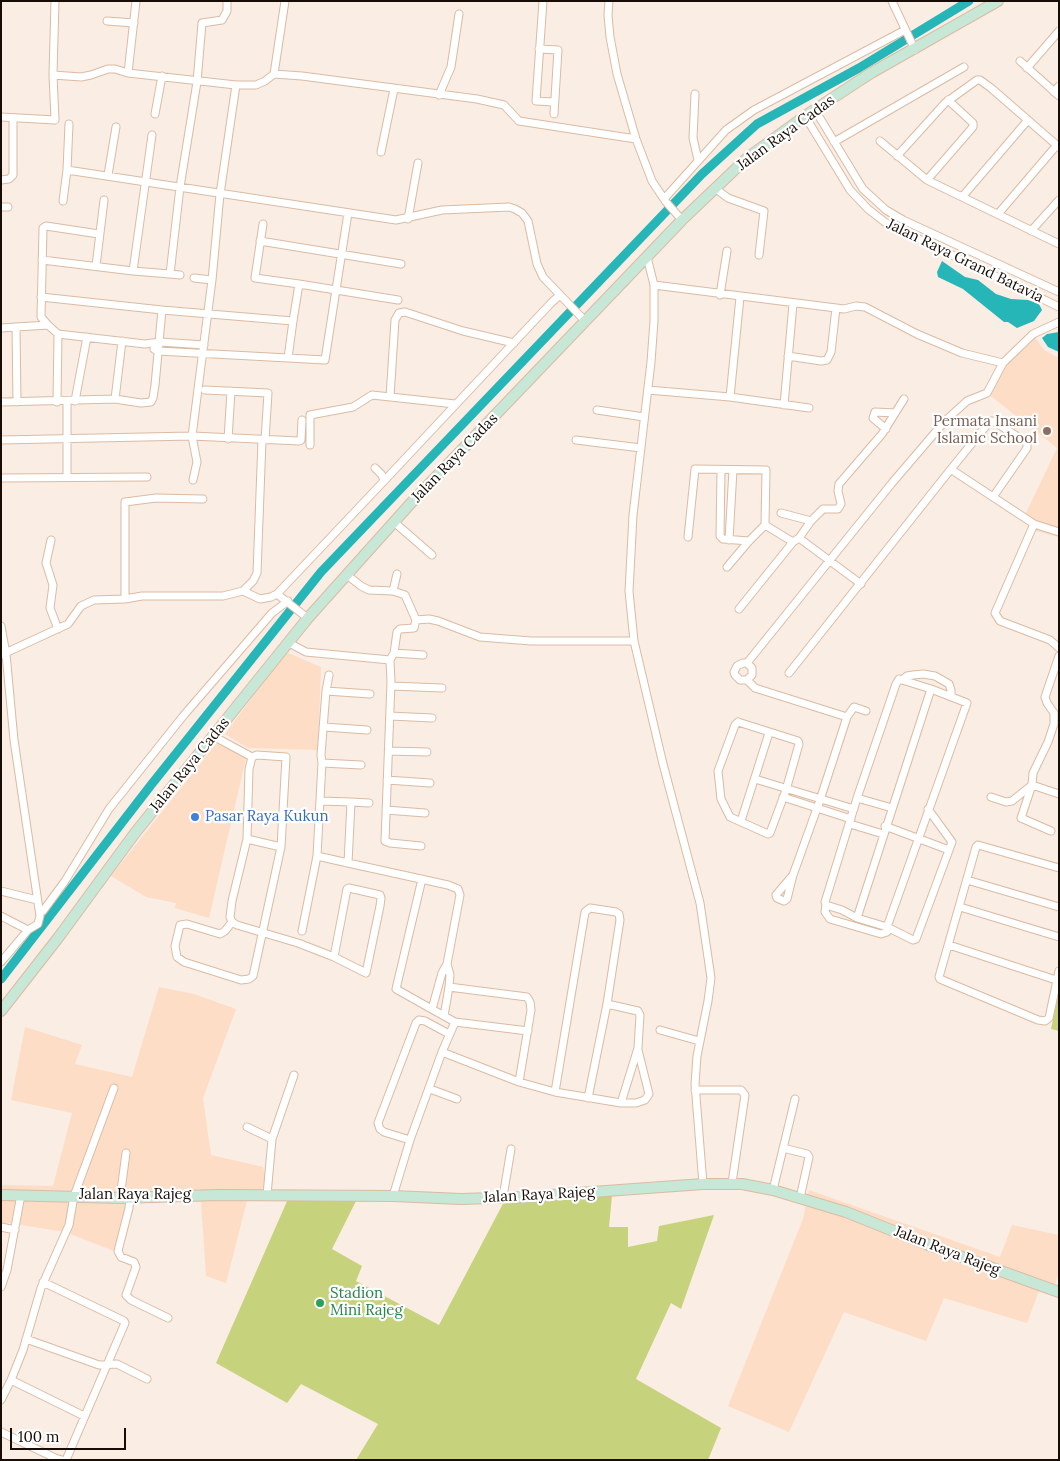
<!DOCTYPE html>
<style>
body{margin:0}
#map{position:relative;width:1060px;height:1461px;overflow:hidden;background:#faede3;font-family:Lora,serif}
canvas{display:block}
.frame{position:absolute;inset:0;border:2px solid #180d06;pointer-events:none}
.scale{position:absolute;left:10px;top:1428px;width:116px;height:22px;box-sizing:border-box;border:2px solid #180d06;border-top:0;padding-left:6px;font-size:15px;line-height:18px;white-space:nowrap;color:#180d06;-webkit-text-stroke:4px #fff;paint-order:stroke}
</style>
<div id="map">
<canvas width="1060" height="1461"></canvas>
<div class="frame"></div>
<div class="scale">100 m</div>
</div>
<script>
const context = document.querySelector('canvas').getContext('2d');
context.lineJoin = 'round';
function paint(path, color) {
  context.fillStyle = color;
  context.fill(path, 'evenodd');
}
function shape(rows) {
  const path = new Path2D();
  for (const r of rows) {
    path.moveTo(r[0], r[1]);
    for (let i = 2; i < r.length; i += 2) path.lineTo(r[i], r[i + 1]);
  }
  return path;
}
function trace(path, color, width, dash) {
  context.strokeStyle = color;
  context.lineWidth = width;
  context.lineCap = dash ? 'butt' : 'round';
  context.setLineDash(dash || []);
  context.stroke(path);
}
function drawText(font, color, halo, rows, align = 'center') {
  context.font = font + ' Lora,serif';
  context.lineWidth = 4.5;
  context.setLineDash([]);
  context.textBaseline = 'middle';
  context.strokeStyle = halo;
  context.fillStyle = color;
  for (const [text, x, y, turn = 0] of rows) {
    context.save();
    context.translate(x, y);
    context.rotate((+turn || 0) * Math.PI / 180);
    context.textAlign = isNaN(turn) ? turn : align;
    if (halo) context.strokeText(text, 0, 0);
    context.fillText(text, 0, 0);
    context.restore();
  }
}
const built = shape([
 [1033,334,1044,350,1059,358,1059,537,1032,530,1032,525,1024,517,1057,448,987,393,996,373],
 [286,652,321,667,318,750,248,748,225,734],
 [219,740,246,758,209,918,175,908,176,903,146,897,111,876],
 [159,987,194,994,236,1009,203,1098,211,1155,263,1167,268,1185,248,1197,226,1283,206,1276,201,1201,129,1203,119,1253,65,1232,10,1223,1,1225,1,1185,53,1186,72,1113,11,1100,25,1027,82,1045,75,1064,132,1077],
 [809,1190,1000,1257,1012,1225,1059,1235,1059,1273,1053,1291,1040,1288,1027,1323,944,1298,926,1341,844,1312,789,1432,728,1406,803,1219]
]);
const green = shape([
 [1059,991,1059,1031,1051,1029],
 [612,1195,609,1227,628,1227,628,1247,657,1241,659,1226,714,1215,681,1309,671,1303,636,1379,721,1428,708,1460,356,1460,378,1424,301,1384,287,1403,216,1363,288,1199,356,1201,332,1249,362,1266,356,1281,439,1325,506,1198]
]);
const water = shape([
 [942,261,965,277,978,280,996,294,1011,299,1028,300,1039,304,1042,310,1034,321,1017,328,1008,322,1004,322,963,289,938,277,937,272],
 [1059,332,1059,352,1048,347,1042,338,1047,334]
]);
const canal = shape([
 [1,979,151,785,321,572,702,174,757,124,859,68,969,1]
]);
const street = shape([
 [543,1,536,101,554,102],
 [609,1,608,15,610,37,617,74,636,139],
 [892,1,915,50],
 [107,21,134,23],
 [539,49,558,50,554,114],
 [1020,61,1059,96],
 [1027,68,1059,31],
 [128,73,136,1],
 [274,74,285,1],
 [53,75,81,77,91,75,108,69,115,69,128,73,236,85,256,85,265,81,274,74,302,76,477,99,504,105,519,121,636,139,652,181,666,202,682,220],
 [1054,92,1059,86],
 [695,94,693,138,698,160],
 [439,95,451,67,459,14],
 [815,110,863,189,886,210,903,220,1059,292],
 [155,114,162,76],
 [805,116,850,190,868,209,886,223,1059,307],
 [1,117,55,120,53,75,55,1],
 [69,124,67,170,396,220,442,210,509,207,515,209,522,213,528,221,537,264,543,277,586,322],
 [152,135,133,271,170,274],
 [880,141,927,180,1059,244],
 [834,142,964,67],
 [381,152,394,89],
 [897,156,945,103,977,80,980,80,991,88,1059,147],
 [108,175,116,127],
 [1,180,9,179,13,175,13,118],
 [927,180,973,127,973,123,948,100],
 [716,189,728,198,764,211,759,255],
 [962,197,1028,120],
 [664,199,726,130,754,110,905,30],
 [63,201,67,170],
 [1,207,8,207],
 [998,214,1057,145],
 [408,219,418,163],
 [263,224,255,278,299,284],
 [1031,231,1059,200],
 [260,241,401,264],
 [647,257,654,285,654,321,651,362,633,515,629,591,634,641,663,764,700,903,711,978,708,1001,697,1056,695,1084,703,1184],
 [42,260,133,271],
 [96,266,104,200],
 [180,275,170,274,180,187,197,82,202,23,222,20,227,11,227,1],
 [194,278,212,280],
 [654,285,844,309,856,306,865,307,917,334,962,353,1003,363],
 [720,295,727,251],
 [41,297,162,310],
 [293,321,299,284,398,300],
 [48,325,41,317,43,228,46,226,99,234],
 [16,327,17,402],
 [1,328,48,325,58,334,57,402],
 [58,334,145,344,160,342,204,345],
 [154,349,158,351,288,358],
 [788,356,821,361,827,360,831,352,836,308],
 [205,390,268,393,265,440],
 [648,390,730,397,809,408],
 [390,397,395,320,399,313,405,312,463,331,514,343],
 [730,397,740,297],
 [115,399,122,341],
 [67,401,67,477],
 [75,401,87,337],
 [1,402,115,399,141,403,151,402,153,398,155,385,162,310,293,321,288,358,325,360,348,213],
 [784,405,793,304],
 [597,410,644,417],
 [886,429,873,418,875,412,895,413],
 [228,439,231,391],
 [1,440,192,436,212,280,220,194,236,85],
 [576,440,641,448],
 [310,445,310,415,353,407,372,395,455,404],
 [721,470,720,536,723,539,749,541],
 [952,470,1034,524,995,613,1000,621,1050,640,1059,648],
 [1,478,147,477],
 [193,480,197,462,192,436,299,441,301,440,302,420],
 [384,481,552,302,560,295],
 [781,513,811,521],
 [394,522,432,555],
 [1034,524,1059,532],
 [765,525,793,542],
 [688,537,695,469,766,470,765,525,749,541,727,567],
 [799,538,861,584],
 [51,540,46,563,53,585,50,608,58,629],
 [729,540,733,470],
 [347,575,361,586,369,590,393,591,405,595,416,620,429,619,438,621,480,637,531,641,634,641],
 [243,591,253,581,257,573,262,440],
 [393,591,397,574],
 [277,594,305,616],
 [125,599,125,502,156,498,203,499],
 [739,609,793,542,799,538,811,521,823,509,838,509,841,504,838,491,839,484,882,434,904,399],
 [1,626,6,654,14,740,40,916,38,924,28,930,1,962],
 [290,640,289,643,306,652,390,660,391,682,385,841,390,843,421,846],
 [394,653,423,655],
 [1,655,68,624,81,606,94,600,125,599,142,596,223,596,243,591,260,599,271,597,277,594,384,481,382,475,375,468],
 [1059,656,1045,697,1047,703,1054,713,1054,724,1048,742,1033,773,1032,785,1059,794],
 [390,660,394,653,397,632,400,629,414,628,416,620],
 [747,663,752,668,752,675,747,680,740,680,735,675,734,672,737,666,743,663,747,663,892,483,945,421,967,401,987,393,1003,363,1033,334,1059,322],
 [789,673,947,474,990,421,993,421,1026,442,1027,445,1027,448,993,497],
 [899,679,931,689,857,918,842,910,826,905,825,902,857,798,896,684,899,679],
 [747,680,755,688,847,717],
 [902,680,907,676,913,675,923,674,935,676,949,684,951,690,951,696],
 [391,686,442,688],
 [326,691,329,675],
 [390,716,432,718],
 [738,722,798,741,799,744,786,790,770,833,768,834,730,817,721,799,718,771,735,725,738,722],
 [324,727,367,730],
 [213,736,252,757],
 [389,751,427,752],
 [322,763,361,765],
 [755,779,854,809],
 [387,780,430,783],
 [1032,785,1021,818,1051,831],
 [783,797,851,819],
 [991,797,1006,802,1012,801,1032,785],
 [857,798,892,808],
 [321,801,351,802,348,863,448,885,458,889,460,895,447,964,442,973,432,1009],
 [351,802,369,803],
 [386,810,425,813],
 [741,821,769,733],
 [850,824,883,834],
 [885,826,949,850],
 [281,847,247,839,232,901,230,917,232,922,237,925,298,943,334,957,366,973,380,906,381,898,380,895,349,888,347,889,334,957],
 [317,856,348,863],
 [1059,868,978,845,976,847,939,977,940,979,1038,1020,1045,1021,1049,1018,1059,971],
 [793,875,776,895,777,898,784,901,787,899,793,875,820,800,847,717,854,707,866,711],
 [422,879,396,989,444,1016],
 [967,880,1059,907],
 [1,891,37,900],
 [826,905,825,912,830,919,881,934,887,932,889,928],
 [960,907,1059,937],
 [40,912,43,911,65,881,109,809,184,715,272,613,288,601],
 [1,916,28,930],
 [857,918,887,927,913,940,916,939,952,842,928,809],
 [232,922,225,931,220,934,187,924,180,925,175,946,177,957,184,962,241,980,249,979,253,976,281,847,286,757,257,755,252,757,249,769,247,839],
 [887,927,967,703,931,689],
 [302,931,317,856,322,763,321,755,326,691,370,694],
 [949,945,1056,980],
 [449,987,527,997,530,1002,531,1010,519,1082],
 [455,1022,528,1031],
 [660,1030,699,1041],
 [442,1052,455,1022,444,1016,449,987,450,975,447,964],
 [430,1089,457,1099],
 [695,1090,741,1090,745,1095,732,1183],
 [555,1092,585,912,590,908,616,912,619,914,620,920,607,1004,588,1098],
 [621,1103,636,1103,645,1100,649,1094,638,1050],
 [247,1127,272,1139],
 [410,1140,384,1132,380,1129,378,1123,416,1023,419,1020,425,1021,449,1034],
 [783,1148,807,1154,809,1157,800,1198],
 [773,1190,795,1099],
 [267,1195,272,1139,294,1075],
 [393,1196,410,1140,442,1052,519,1082,555,1092,621,1103,638,1048,640,1015,638,1011,607,1004],
 [130,1197,129,1208,118,1251,121,1257,134,1262,136,1267,126,1295,131,1300,168,1318],
 [503,1197,511,1149],
 [120,1198,126,1153],
 [1,1227,15,1230],
 [43,1282,124,1321,125,1323,66,1460],
 [1,1287,7,1270,21,1195],
 [26,1339,99,1365,117,1364,147,1379],
 [11,1380,84,1416],
 [1,1400,11,1380,23,1350,41,1288,69,1225,74,1196,114,1088],
 [1,1432,55,1458,62,1460]
]);
const secondary = shape([
 [1,1011,58,938,135,833,308,618,411,503,682,220,747,158,805,116,871,73,998,1],
 [1,1195,120,1198,218,1195,393,1196,461,1199,523,1197,703,1184,742,1184,773,1190,846,1212,926,1244,1059,1292]
]);
const markers = [
 [1047,431,5,"#8d6e63"],
 [195,817,5,"#3f7fe0"],
 [320,1303,5,"#2e9e5b"]
];
const streetNames = [
 ["Jalan Raya Cadas",786,133,-36],
 ["Jalan Raya Grand Batavia",965,261,26],
 ["Jalan Raya Cadas",455,458,-46],
 ["Jalan Raya Cadas",190,765,-51],
 ["Jalan Raya Rajeg",135,1195],
 ["Jalan Raya Rajeg",539,1195,-3],
 ["Jalan Raya Rajeg",947,1251,21]
];
const educationNames = [
 ["Permata Insani",1037,422],
 ["Islamic School",1037,439]
];
const shopNames = [
 ["Pasar Raya Kukun",205,817]
];
const leisureNames = [
 ["Stadion",330,1294],
 ["Mini Rajeg",330,1311]
];
paint(built, '#fdddc5');
paint(green, '#c6d27c');
paint(water, '#27b6b8');
trace(canal, '#27b6b8', 9);
trace(street, '#dbbba3', 9);
trace(secondary, '#dbbba3', 12);
trace(street, '#fff', 7);
trace(secondary, '#c7e7d7', 10);
for (const [x, y, r, color] of markers) {
  const dot = new Path2D();
  dot.arc(x, y, r, 0, 2 * Math.PI);
  context.fillStyle = color;
  context.fill(dot);
  trace(dot, '#fff', 2);
}
drawText('15px', '#180d06', '#fff', streetNames);
drawText('15px', '#785e54', '#fff', educationNames, 'right');
drawText('15px', '#366cbe', '#fff', shopNames, 'left');
drawText('15px', '#27864d', '#fff', leisureNames, 'left');
</script>
